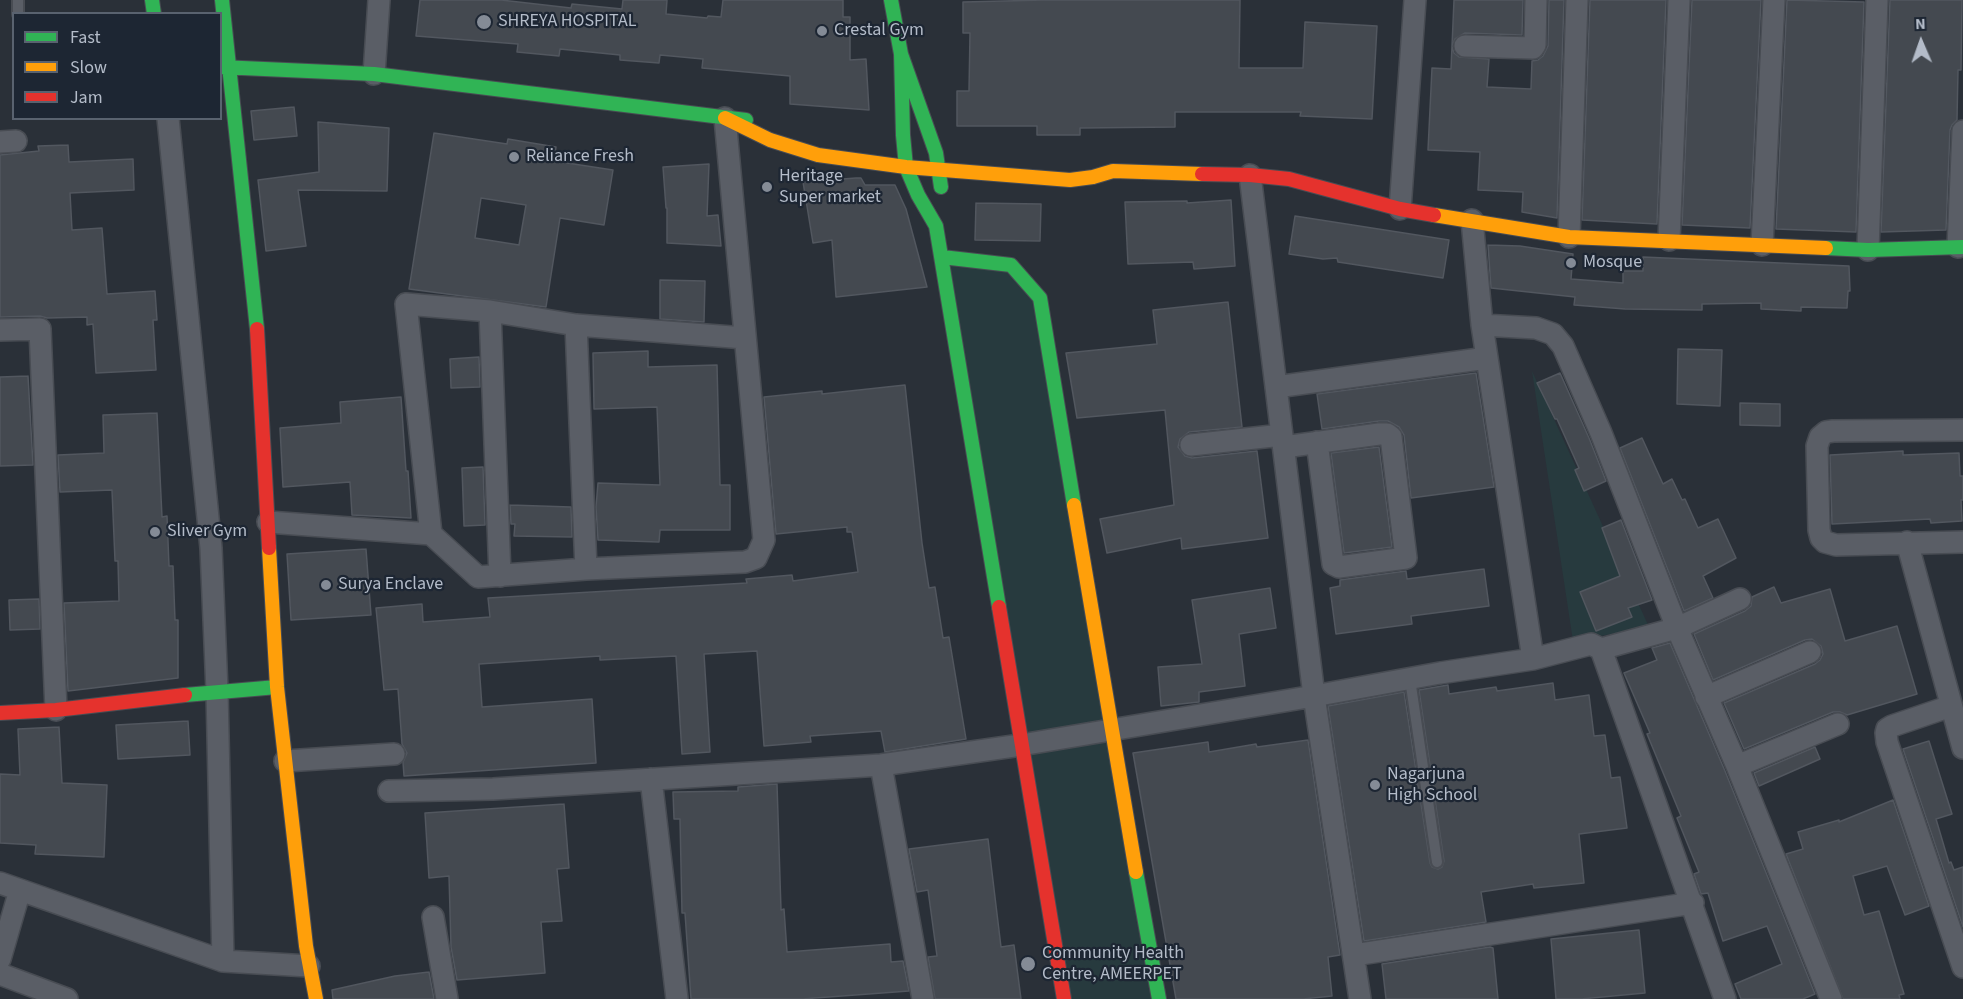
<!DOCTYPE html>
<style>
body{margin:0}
#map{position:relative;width:1963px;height:999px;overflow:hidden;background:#2a3038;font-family:"Source Sans 3",sans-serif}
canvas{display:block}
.legend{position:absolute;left:12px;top:12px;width:210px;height:108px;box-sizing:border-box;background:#1d2633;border:2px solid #59626f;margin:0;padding:8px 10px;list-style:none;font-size:18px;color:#b4bcc9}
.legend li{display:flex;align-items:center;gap:12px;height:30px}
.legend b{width:30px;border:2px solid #59626f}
.north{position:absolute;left:1891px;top:12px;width:60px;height:60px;-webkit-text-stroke:4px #1d2633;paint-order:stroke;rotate:358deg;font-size:16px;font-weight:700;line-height:24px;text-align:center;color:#b4bcc9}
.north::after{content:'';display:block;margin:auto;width:21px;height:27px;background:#b4bcc9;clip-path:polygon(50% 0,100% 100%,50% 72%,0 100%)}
</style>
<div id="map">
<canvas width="1963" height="999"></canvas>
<ul class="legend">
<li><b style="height:8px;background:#30b455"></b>Fast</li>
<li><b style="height:8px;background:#ff9f0a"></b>Slow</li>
<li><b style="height:8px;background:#e5322d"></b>Jam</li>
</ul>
<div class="north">N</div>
</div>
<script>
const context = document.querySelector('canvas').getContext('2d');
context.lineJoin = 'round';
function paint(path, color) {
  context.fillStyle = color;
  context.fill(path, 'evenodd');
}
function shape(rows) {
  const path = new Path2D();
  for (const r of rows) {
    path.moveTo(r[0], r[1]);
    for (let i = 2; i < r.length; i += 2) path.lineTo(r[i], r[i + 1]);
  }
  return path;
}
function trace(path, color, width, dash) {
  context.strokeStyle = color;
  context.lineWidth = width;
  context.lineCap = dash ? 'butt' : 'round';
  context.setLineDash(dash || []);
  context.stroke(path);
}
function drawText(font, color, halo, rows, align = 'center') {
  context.font = font + ' "Source Sans 3",sans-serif';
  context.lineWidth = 4.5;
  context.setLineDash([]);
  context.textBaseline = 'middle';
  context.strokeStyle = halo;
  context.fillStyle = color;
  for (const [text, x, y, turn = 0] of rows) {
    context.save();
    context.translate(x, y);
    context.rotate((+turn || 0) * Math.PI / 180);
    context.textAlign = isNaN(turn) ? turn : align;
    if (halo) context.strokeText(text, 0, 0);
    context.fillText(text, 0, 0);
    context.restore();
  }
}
const green = shape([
 [942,257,1011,265,1040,298,1159,999,1064,999],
 [1532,371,1649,627,1573,641]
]);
const building = shape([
 [420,0,501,0,571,8,572,4,622,9,623,0,667,0,666,14,707,18,708,16,721,17,723,0,843,0,843,17,850,17,850,60,866,59,869,110,790,104,790,76,702,68,703,59,660,55,659,63,620,60,620,55,560,49,559,56,517,52,518,44,416,36,420,0],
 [1045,0,1240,0,1239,68,1303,68,1305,22,1377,26,1372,119,1300,116,1301,112,1175,112,1175,127,1080,128,1080,135,1037,135,1037,126,957,126,957,91,969,91,970,33,963,33,963,2,1045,0],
 [1454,0,1523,0,1522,35,1465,33,1455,39,1452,46,1454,53,1459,57,1489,59,1487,87,1531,89,1532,61,1538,60,1543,56,1548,46,1549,0,1564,0,1557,218,1522,212,1523,192,1478,190,1480,152,1428,150,1432,68,1451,69,1454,0],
 [1590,0,1666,0,1657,224,1582,220,1590,0],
 [1692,0,1761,0,1750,228,1682,225,1692,0],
 [1787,0,1864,2,1856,232,1776,229,1787,0],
 [1890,0,1962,0,1961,70,1958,70,1957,120,1952,125,1950,130,1946,230,1881,232,1890,0],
 [294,107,297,136,254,140,251,111,294,107],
 [318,122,389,128,387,191,298,190,306,246,266,251,258,180,319,172,318,122],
 [434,133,507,144,508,139,556,147,554,161,613,170,604,225,560,218,546,307,409,289,434,133],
 [481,198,526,205,519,245,475,238,481,198],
 [68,145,69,162,133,159,134,190,70,193,72,230,102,228,107,294,155,291,157,320,153,320,156,370,96,373,93,324,87,325,87,317,47,318,40,316,0,317,0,155,39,151,38,146,68,145],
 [709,164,707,216,718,215,721,246,667,243,667,208,666,208,663,167,709,164],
 [856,178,861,178,865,185,895,185,906,209,927,287,836,297,832,240,813,243,803,182,856,178],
 [1231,200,1235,266,1194,269,1193,262,1128,264,1125,202,1187,201,1187,203,1231,200],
 [976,203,1041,204,1040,241,975,240,976,203],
 [1295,216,1449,240,1443,278,1338,262,1337,258,1323,259,1289,254,1295,216],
 [1488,245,1520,246,1573,254,1571,279,1623,283,1623,271,1643,271,1643,257,1849,266,1850,291,1848,291,1847,308,1801,307,1801,311,1761,309,1761,303,1702,304,1702,310,1625,309,1574,305,1575,297,1491,288,1488,245],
 [660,280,705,281,704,322,660,319,660,280],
 [1228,302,1242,427,1189,432,1180,439,1178,447,1185,456,1192,458,1257,451,1268,538,1182,549,1181,538,1107,553,1100,519,1174,505,1165,410,1077,418,1066,353,1157,344,1153,310,1228,302],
 [1678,349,1722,350,1720,406,1677,404,1678,349],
 [648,351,648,367,717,365,720,485,730,485,730,530,660,530,659,542,598,540,596,507,598,483,660,485,657,407,594,409,593,353,648,351],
 [479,357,480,387,451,388,450,359,479,357],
 [1476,373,1494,487,1411,498,1404,435,1399,427,1388,421,1379,421,1322,429,1317,394,1476,373],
 [1560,373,1589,438,1606,481,1584,491,1575,470,1579,468,1557,419,1555,419,1537,383,1560,373],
 [28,376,33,465,0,466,0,377,28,376],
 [905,385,922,543,929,588,935,587,943,638,949,637,966,739,885,752,881,731,810,736,811,742,764,746,757,651,704,654,710,752,682,754,676,656,600,660,600,656,479,664,482,707,592,699,596,763,404,776,403,762,407,753,402,744,398,689,384,690,376,608,422,604,423,622,490,617,488,598,747,583,746,579,792,575,793,581,858,572,852,532,847,532,847,527,776,534,764,397,822,391,822,394,905,385],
 [401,397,406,471,408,471,411,518,352,515,350,482,283,487,280,428,341,423,340,402,401,397],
 [1740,403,1780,404,1780,426,1740,425,1740,403],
 [157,413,162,517,167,516,169,566,173,566,175,620,178,620,178,678,68,691,64,603,119,601,118,561,115,561,112,490,60,492,58,455,104,453,103,415,157,413],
 [1642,438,1663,484,1672,479,1682,500,1685,499,1698,528,1718,519,1736,558,1703,576,1713,598,1684,611,1620,448,1642,438],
 [1379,447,1392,547,1344,553,1331,453,1379,447],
 [1903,451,1903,455,1959,453,1960,476,1963,476,1963,500,1961,500,1962,521,1931,523,1930,519,1832,524,1830,455,1903,451],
 [483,467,485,525,464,526,462,468,483,467],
 [510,505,571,507,572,537,514,536,515,524,511,524,510,505],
 [1621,520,1652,600,1628,608,1632,617,1596,631,1580,592,1620,576,1602,528,1621,520],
 [366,549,371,615,291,620,287,554,366,549],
 [1484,569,1489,606,1411,616,1412,624,1336,634,1330,588,1340,586,1340,580,1406,571,1407,579,1484,569],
 [1774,587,1781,603,1830,589,1845,641,1897,626,1917,694,1847,715,1840,712,1833,712,1744,749,1724,703,1815,664,1820,660,1823,654,1821,646,1812,639,1805,640,1713,680,1694,634,1745,611,1751,606,1752,597,1774,587],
 [1270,588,1276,628,1239,634,1245,686,1199,692,1199,702,1161,706,1158,667,1202,664,1192,600,1270,588],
 [39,599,40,629,10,630,9,600,39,599],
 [1670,643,1725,771,1815,994,1803,999,1741,999,1735,984,1782,964,1767,926,1723,941,1708,893,1701,894,1694,874,1699,872,1677,818,1681,816,1647,734,1650,733,1624,673,1657,660,1652,648,1670,643],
 [1553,683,1555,700,1589,695,1594,736,1605,735,1611,778,1620,777,1627,828,1579,834,1584,883,1534,888,1533,884,1481,892,1486,922,1364,941,1328,706,1404,692,1430,863,1432,867,1438,869,1442,867,1444,861,1419,690,1448,685,1449,694,1496,687,1497,691,1553,683],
 [188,721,190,755,118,759,116,725,188,721],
 [59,727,62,783,107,785,104,857,35,854,36,845,0,843,0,774,20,775,18,729,59,727],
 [1308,740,1340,955,1328,957,1332,996,1303,999,1176,999,1133,753,1208,742,1209,752,1256,744,1257,747,1308,740],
 [1929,741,1952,814,1936,819,1949,863,1951,862,1954,870,1963,867,1963,927,1903,749,1929,741],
 [1815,747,1820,759,1759,786,1754,773,1815,747],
 [777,784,781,910,784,909,787,952,890,944,891,962,903,961,909,991,802,999,691,999,685,913,682,913,680,819,674,819,673,792,738,791,738,787,777,784],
 [1893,800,1929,906,1905,915,1887,866,1853,876,1864,915,1879,911,1904,994,1899,995,1900,999,1843,999,1786,854,1803,849,1798,832,1839,820,1839,822,1893,800],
 [564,804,569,868,557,869,562,921,541,922,545,973,457,980,451,947,449,876,429,878,425,813,564,804],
 [988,839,1001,947,1014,945,1021,999,935,999,928,957,937,956,928,890,917,892,909,849,988,839],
 [1639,930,1645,993,1581,999,1556,999,1551,939,1639,930],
 [1490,947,1493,948,1498,999,1386,999,1382,964,1490,947],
 [429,972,434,999,333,999,332,990,395,976,429,972]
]);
const lane = shape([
 [18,0,18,14],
 [1410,679,1437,862]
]);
const street = shape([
 [1465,46,1533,48,1535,45,1536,0],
 [374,74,379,0],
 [168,118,211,548,217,691,223,961],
 [725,118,764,540,756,558,745,562,586,569,478,577,431,534,406,304,490,311,576,325,745,338],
 [0,142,16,141],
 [1250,175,1314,696,1360,999],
 [1400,209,1415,0],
 [1472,220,1482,325,1533,659],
 [1569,237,1577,0],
 [1669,240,1679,0],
 [1762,245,1774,0],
 [1958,247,1963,131],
 [1868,250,1877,0],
 [490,311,500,576],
 [576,325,586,569],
 [1482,325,1536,328,1553,334,1563,346,1601,433,1677,628,1737,766,1831,999],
 [0,330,40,329,56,710],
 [1276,387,1487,358],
 [1963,430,1833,431,1826,432,1820,437,1817,446,1819,530,1821,538,1825,542,1836,545,1963,542],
 [1191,445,1282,435],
 [1284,447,1379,434,1387,434,1391,437,1406,558,1339,567,1333,564,1317,442],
 [268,522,431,534],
 [1907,542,1963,748],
 [1601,649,1677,628,1740,599],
 [1706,697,1810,652],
 [1951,706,1892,726,1887,729,1886,733,1887,742,1963,967],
 [285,761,394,754],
 [881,765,923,999],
 [1737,766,1838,724],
 [651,779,677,999],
 [389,791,493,789,881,765,1021,745,1314,696,1440,673,1533,659,1591,644,1601,649,1725,999],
 [0,883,223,961,309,966],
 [433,917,447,999],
 [1354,955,1693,903],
 [0,959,20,890],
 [0,974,67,999]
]);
const fast = shape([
 [152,0,154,14],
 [222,0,257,329],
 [891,0,901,54,936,153,941,187],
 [901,54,903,135,906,167,918,195,936,226,999,607],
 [220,67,374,74,746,120],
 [1826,248,1868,250,1963,247],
 [942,257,1011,265,1040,298,1074,505],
 [185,695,277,687],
 [1136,872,1159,999]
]);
const slow = shape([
 [725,118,770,140,818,155,906,167,1070,180,1093,177,1113,171,1202,174],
 [1434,215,1569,237,1826,248],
 [1074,505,1136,872],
 [269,548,277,687,306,946,316,999]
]);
const jam = shape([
 [1202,174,1250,175,1289,179,1400,209,1434,215],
 [257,329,269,548],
 [999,607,1064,999],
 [0,713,56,710,185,695]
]);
const markers = [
 [484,22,8,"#848b96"],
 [822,31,6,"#848b96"],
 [514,157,6,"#848b96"],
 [767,187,6,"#848b96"],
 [1571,263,6,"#848b96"],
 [155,532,6,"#848b96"],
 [326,585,6,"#848b96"],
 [1375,785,6,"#848b96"],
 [1028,964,8,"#848b96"]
];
const poiNames = [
 ["SHREYA HOSPITAL",498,22],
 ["Crestal Gym",834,31],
 ["Reliance Fresh",526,157],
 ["Heritage",779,177],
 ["Super market",779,198],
 ["Mosque",1583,263],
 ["Sliver Gym",167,532],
 ["Surya Enclave",338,585],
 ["Nagarjuna",1387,775],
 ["High School",1387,796],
 ["Community Health",1042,954],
 ["Centre, AMEERPET",1042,975]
];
paint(green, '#273a3e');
paint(building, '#444950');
trace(building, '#52575f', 1.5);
trace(lane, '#484c53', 14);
trace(street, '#484c53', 24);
trace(fast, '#484c53', 16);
trace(slow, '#484c53', 16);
trace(jam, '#484c53', 16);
trace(lane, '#5a5e66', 10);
trace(street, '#5a5e66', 21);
trace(fast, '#30b455', 14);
trace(slow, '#ff9f0a', 14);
trace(jam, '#e5322d', 14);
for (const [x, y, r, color] of markers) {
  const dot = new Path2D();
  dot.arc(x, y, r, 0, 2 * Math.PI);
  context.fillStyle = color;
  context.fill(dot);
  trace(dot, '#1d2633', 2);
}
drawText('18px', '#b4bcc9', '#1d2633', poiNames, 'left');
</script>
